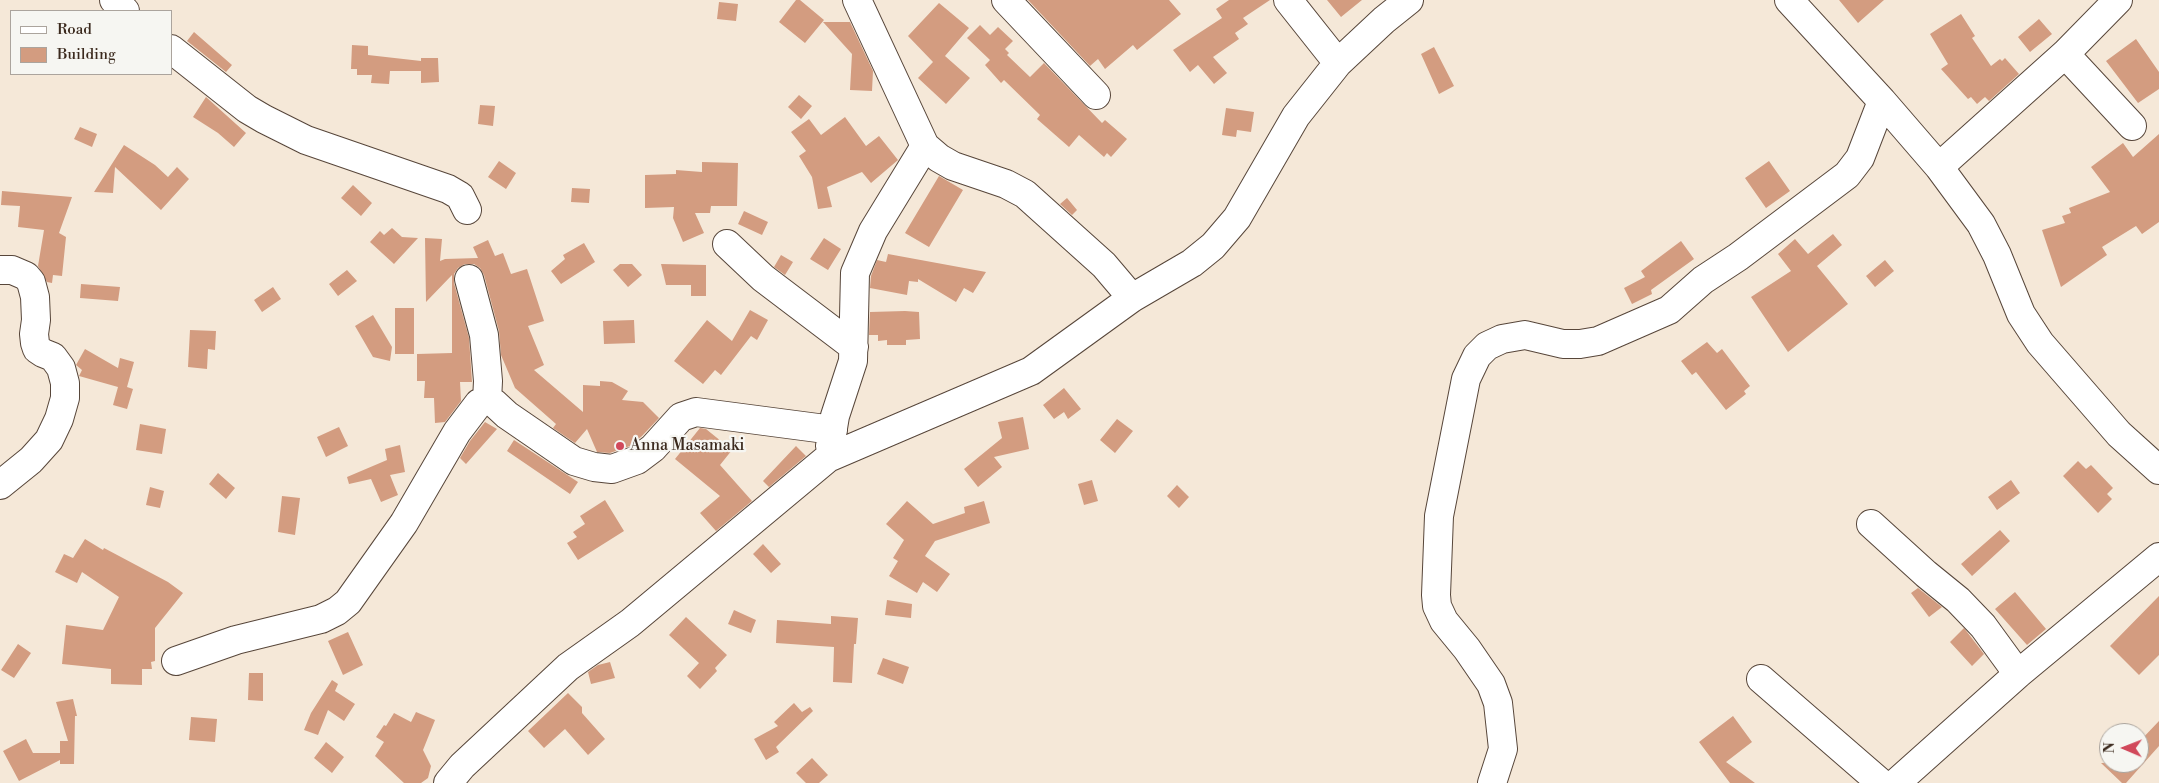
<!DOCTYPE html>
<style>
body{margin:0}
#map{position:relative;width:2159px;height:783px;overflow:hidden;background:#f5e8d8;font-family:"Libre Bodoni",serif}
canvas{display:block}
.legend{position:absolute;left:10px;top:10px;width:162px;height:65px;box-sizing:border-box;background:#f6f6f2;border:1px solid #aba49d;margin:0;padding:6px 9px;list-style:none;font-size:15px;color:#3b2a1e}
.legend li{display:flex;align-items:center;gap:10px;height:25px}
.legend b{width:25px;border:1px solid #aba49d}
.north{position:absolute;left:2099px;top:723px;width:50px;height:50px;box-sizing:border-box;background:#f6f6f2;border:1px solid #aba49d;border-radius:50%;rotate:271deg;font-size:14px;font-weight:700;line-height:20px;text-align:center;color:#3b2a1e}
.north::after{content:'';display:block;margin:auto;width:18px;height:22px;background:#d1495b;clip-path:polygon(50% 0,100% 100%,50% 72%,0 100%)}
</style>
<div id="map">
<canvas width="2159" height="783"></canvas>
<ul class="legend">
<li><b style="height:6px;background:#fff"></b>Road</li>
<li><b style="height:14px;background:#d39c80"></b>Building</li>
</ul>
<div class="north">N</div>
</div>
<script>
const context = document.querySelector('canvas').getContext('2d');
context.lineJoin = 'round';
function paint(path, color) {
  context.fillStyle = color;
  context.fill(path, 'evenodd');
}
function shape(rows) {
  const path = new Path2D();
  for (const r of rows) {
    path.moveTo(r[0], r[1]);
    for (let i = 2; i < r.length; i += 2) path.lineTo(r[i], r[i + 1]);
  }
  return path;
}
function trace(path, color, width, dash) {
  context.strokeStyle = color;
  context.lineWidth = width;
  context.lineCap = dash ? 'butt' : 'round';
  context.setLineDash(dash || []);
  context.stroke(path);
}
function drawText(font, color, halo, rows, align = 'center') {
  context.font = font + ' "Libre Bodoni",serif';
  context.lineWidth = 4.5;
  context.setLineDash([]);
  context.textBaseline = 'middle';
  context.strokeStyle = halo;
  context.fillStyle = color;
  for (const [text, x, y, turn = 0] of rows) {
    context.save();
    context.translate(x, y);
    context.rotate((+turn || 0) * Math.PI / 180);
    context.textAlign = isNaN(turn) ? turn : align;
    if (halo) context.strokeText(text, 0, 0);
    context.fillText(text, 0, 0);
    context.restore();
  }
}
const building = shape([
 [796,0,800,0,824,20,805,43,779,22],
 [1028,0,1169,0,1181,14,1137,50,1133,45,1105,69,1098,59,1090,66],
 [1229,0,1270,0,1243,18,1248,24,1235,33,1239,39,1213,57,1227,73,1214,84,1198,65,1190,72,1173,50,1222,18,1216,9],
 [1327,0,1362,0,1341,17],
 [1839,0,1884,0,1858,23],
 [719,2,738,4,736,21,717,19],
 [939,3,969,28,945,56,970,78,946,104,918,78,933,62,908,36],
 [1961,14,1975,36,1972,38,1991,66,2000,59,2002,61,2005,58,2019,74,1989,101,1985,97,1977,104,1971,97,1968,99,1941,69,1948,64,1930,34],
 [2039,19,2052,34,2030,52,2018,37],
 [823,22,850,22,873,71,872,91,850,90,852,54],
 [980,25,990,35,998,27,1013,41,1005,49,1009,53,1007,55,1030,77,1044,63,1102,123,1105,120,1127,139,1111,157,1107,153,1104,157,1079,135,1069,147,1037,119,1040,115,1004,80,1001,83,985,65,990,60,967,38],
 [194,32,232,65,226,72,187,41],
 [2136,39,2159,72,2159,89,2138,103,2106,61],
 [352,45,368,46,368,55,421,61,421,58,438,58,439,82,421,83,421,71,390,71,389,84,371,83,372,75,357,75,357,69,351,69],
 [1434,47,1454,86,1439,94,1421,54],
 [799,95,812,106,801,119,788,107],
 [206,97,246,133,234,147,218,133,193,117],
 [480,105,495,106,493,126,478,124],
 [1226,108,1254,112,1251,132,1237,130,1236,137,1222,135],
 [845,117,866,146,879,136,898,160,871,183,862,172,827,187,832,207,818,209,812,177,799,156,806,151,791,132,809,119,821,135],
 [80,127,97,134,92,147,74,139],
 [2159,134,2159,222,2142,234,2136,226,2102,247,2107,255,2061,287,2042,230,2065,223,2062,216,2071,213,2069,208,2110,192,2091,167,2123,143,2133,157],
 [124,145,155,165,168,177,177,167,189,179,161,210,115,167,113,193,94,192],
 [499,161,516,173,506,189,488,177],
 [1769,161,1790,191,1766,208,1745,178],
 [702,162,738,163,737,206,711,206,710,213,695,213,704,233,683,242,673,218,674,207,645,208,645,175,676,174,676,170,702,172],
 [939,176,963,190,929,247,905,233],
 [353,185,372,203,361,216,341,198],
 [572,188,590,189,589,203,571,202],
 [2,191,72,197,59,233,66,237,62,276,53,275,52,283,47,282,38,266,44,230,18,227,20,206,1,205],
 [1067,198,1077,210,1072,215,1060,204],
 [744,211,768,222,762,235,738,224],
 [392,228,402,237,418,238,394,264,370,242,380,231,384,235],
 [1833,234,1842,245,1817,266,1848,304,1788,352,1751,297,1791,271,1778,254,1795,239,1808,254],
 [425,238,442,239,440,261,445,259,478,258,473,247,488,240,495,256,503,253,511,274,527,269,544,321,528,326,544,365,534,370,583,412,583,385,600,386,600,381,612,382,628,391,622,400,643,402,659,418,642,436,630,446,610,453,597,452,587,429,575,443,553,428,556,424,515,388,501,355,499,331,484,275,480,268,474,264,465,264,458,268,454,274,454,283,469,338,472,382,460,382,461,401,445,422,435,423,434,398,424,398,425,381,417,381,417,354,452,353,452,275,426,302],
 [824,238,841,249,828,270,810,259],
 [1681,241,1694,259,1651,290,1652,294,1632,304,1624,288,1645,277,1641,271],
 [584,243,595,262,561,284,551,271,565,259,563,255],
 [888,254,986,272,973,293,964,288,956,302,918,279,918,282,909,281,907,295,870,288,871,276,877,260,886,262],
 [781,255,793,262,785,275,774,267],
 [1885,260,1894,271,1875,287,1866,276],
 [620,264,632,264,642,275,628,287,613,270],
 [661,264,706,265,706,296,691,296,691,285,666,285],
 [347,270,357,281,338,296,329,284],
 [81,284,120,287,118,301,80,298],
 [273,287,281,299,262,312,254,300],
 [395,308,414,308,414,354,395,354],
 [750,310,768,320,757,340,751,336,721,375,715,370,703,384,674,361,707,320,732,341],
 [905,311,919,312,920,339,906,340,906,345,887,345,887,340,878,341,878,335,869,335,870,312],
 [373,315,392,347,390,361,373,357,355,326],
 [634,320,635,343,604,344,603,321],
 [190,330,216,331,215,350,208,349,207,369,188,367],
 [1707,342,1717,353,1722,349,1750,386,1744,391,1746,394,1726,410,1696,372,1692,375,1681,361],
 [85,349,118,368,120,358,134,362,127,387,133,389,127,409,113,405,118,387,79,376,82,370,76,365],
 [1064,388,1081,409,1068,419,1064,412,1054,419,1043,405],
 [1023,417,1029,449,994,457,1002,467,978,487,964,469,1002,438,998,422],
 [1117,419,1133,431,1115,453,1100,440],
 [485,422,497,429,466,464,460,458,470,441],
 [140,424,166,429,162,454,136,450],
 [339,427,348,446,326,457,317,437],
 [700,428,706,429,732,450,720,465,752,501,716,531,700,513,720,496,675,459],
 [514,440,578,482,570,494,507,451],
 [400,445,405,472,390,475,398,495,381,502,371,479,349,484,347,477,387,460,385,449],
 [796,446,806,456,769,487,763,481],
 [2078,461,2086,469,2091,465,2113,488,2107,494,2112,499,2098,513,2063,476],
 [218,473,235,488,226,499,209,484],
 [1092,480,1098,501,1084,505,1078,484],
 [2011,480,2020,493,1997,510,1988,497],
 [1177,485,1189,497,1179,508,1167,496],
 [150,487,164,491,160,508,146,505],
 [282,496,300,498,295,535,278,532],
 [605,500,624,531,578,560,567,543,577,537,573,532,585,524,580,516],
 [907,501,933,524,965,513,964,507,984,501,990,523,935,541,925,556,950,574,937,592,923,582,917,593,889,576,898,561,893,558,904,540,886,524],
 [2000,530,2010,541,1972,576,1961,564],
 [85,539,103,550,104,548,168,582,183,593,155,628,155,661,151,662,152,669,142,669,142,685,111,684,111,669,62,664,66,625,103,630,119,597,82,572,77,583,55,572,64,554,73,558],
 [763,544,781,564,771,573,753,554],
 [1918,588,1942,607,1929,617,1911,593],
 [2015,592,2046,629,2027,645,1995,609],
 [2159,596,2159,655,2139,675,2110,646],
 [887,600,912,604,911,618,885,615],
 [734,610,756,620,751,633,728,624],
 [831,616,858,618,856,644,854,644,852,683,833,682,834,647,776,643,777,620,831,624],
 [686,617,727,655,715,668,717,671,700,689,687,676,699,663,669,635],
 [1964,628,1984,654,1972,666,1950,642],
 [348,632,363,665,343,675,328,641],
 [18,644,31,653,14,678,1,670],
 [883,658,909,667,903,684,877,674],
 [610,662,615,678,591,684,588,672,598,665],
 [249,673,263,673,263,701,248,700],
 [332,680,338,684,335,691,355,704,344,721,328,710,318,735,304,730,311,713],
 [568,693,582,707,582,713,605,739,588,755,565,729,544,748,528,731],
 [73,699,77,716,75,716,74,764,60,764,60,760,19,781,3,751,26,739,33,753,60,753,60,741,68,741,56,702],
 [794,703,802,712,810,707,813,711,776,747,779,752,766,760,754,739,778,726,774,722],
 [416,712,435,720,423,750,431,766,428,778,421,783,404,783,375,756,384,742,376,737,384,725,386,726,394,713,411,722],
 [1733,716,1752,742,1726,762,1755,783,1730,783,1699,742],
 [191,717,217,719,215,742,189,740],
 [2159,721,2159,746,2126,783,2122,783,2101,763,2139,763,2139,742],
 [326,742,344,757,332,773,314,758],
 [812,758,828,775,819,783,806,783,796,773]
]);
const minor = shape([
 [114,0,125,11],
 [857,0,925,146,939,158,953,166,1006,184,1025,194,1104,265,1132,298],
 [1006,0,1096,95],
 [1288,0,1338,63],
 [1789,0,1882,101,1939,167,1981,224,1997,255,2021,314,2040,343,2119,434,2159,470],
 [171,49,247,109,264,119,306,140,448,189,460,196,467,210],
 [2065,54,2132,126],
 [1939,167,2065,54,2118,0],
 [727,244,763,278,854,347],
 [0,270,12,270,26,276,31,282,35,297,36,320,34,334,35,343,37,349,43,353,53,357,61,368,65,383,65,398,59,419,49,440,31,460,0,485],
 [469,279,484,335,488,381,487,401],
 [830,446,835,416,853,361,855,273,873,231,925,146],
 [1871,524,1926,574,1958,600,1983,626,2018,674],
 [176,661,236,640,321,619,337,611,348,602,404,523,457,432,479,403,487,401,494,403,507,415,574,461,594,467,612,469,637,460,653,448,681,417,696,412,833,430],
 [1761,679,1881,783],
 [448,783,462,766,568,667,630,623,828,458,1031,371,1132,298,1192,263,1213,246,1237,218,1296,116,1338,63,1384,20,1409,0],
 [1492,783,1503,749,1498,703,1491,684,1467,649,1444,621,1437,606,1436,595,1439,516,1466,379,1477,356,1487,346,1502,339,1525,335,1563,344,1580,344,1598,341,1669,310,1703,280,1738,257,1847,175,1860,158,1882,101],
 [1896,783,2018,674,2159,557]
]);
const markers = [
 [620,446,5,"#d1495b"]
];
const poiNames = [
 ["Anna Masamaki",630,446]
];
paint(building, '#d39c80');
trace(minor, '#57463a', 30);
trace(minor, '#fff', 28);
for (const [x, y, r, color] of markers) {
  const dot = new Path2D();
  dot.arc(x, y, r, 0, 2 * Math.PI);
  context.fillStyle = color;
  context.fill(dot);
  trace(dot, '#f6f6f2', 2);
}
drawText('16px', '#3b2a1e', '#f6f6f2', poiNames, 'left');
</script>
